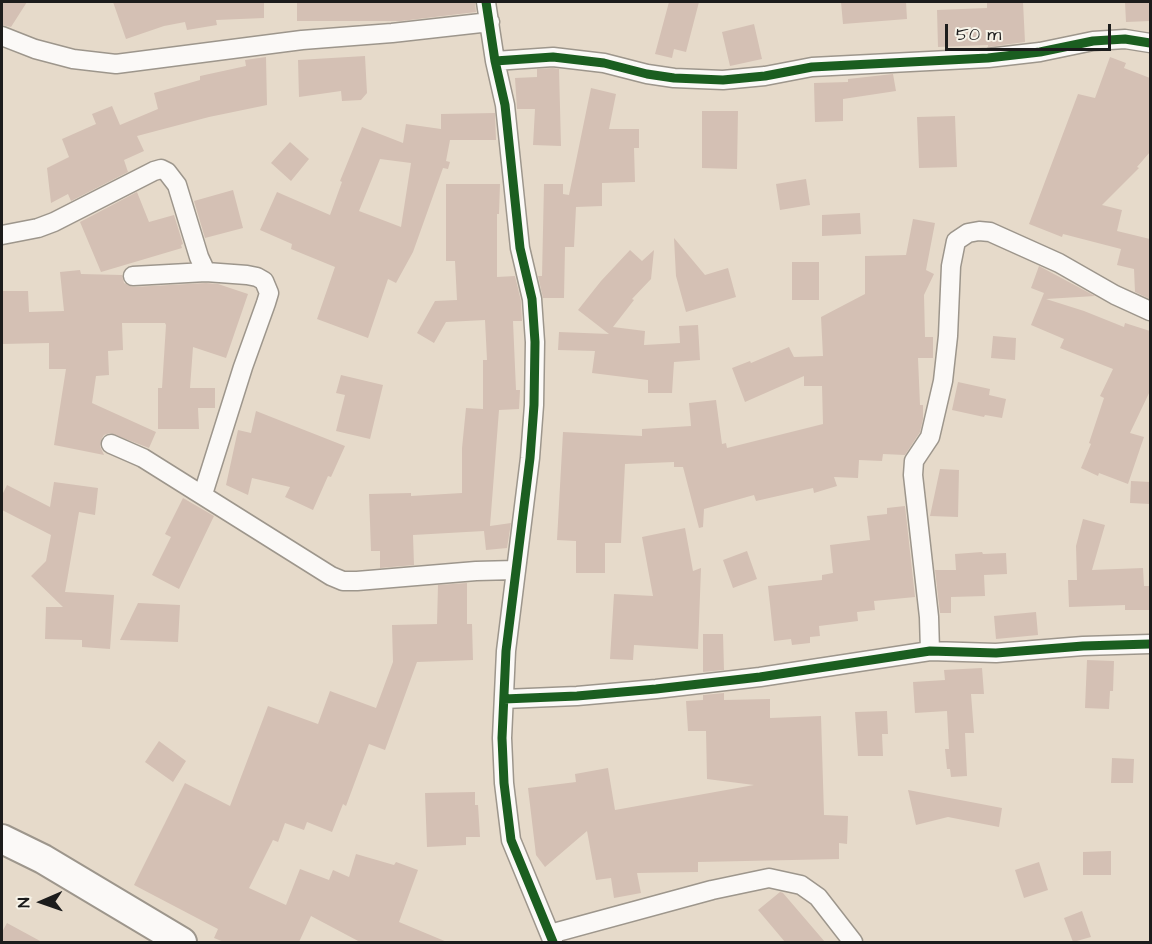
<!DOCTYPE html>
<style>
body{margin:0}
#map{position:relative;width:1152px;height:944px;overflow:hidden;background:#e6daca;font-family:"Architects Daughter",sans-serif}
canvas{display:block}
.frame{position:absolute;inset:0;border:3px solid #1c1c1c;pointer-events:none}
.north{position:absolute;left:12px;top:872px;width:60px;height:60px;-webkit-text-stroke:4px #f7f3e8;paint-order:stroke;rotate:268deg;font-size:16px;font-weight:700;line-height:24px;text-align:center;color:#1c1c1c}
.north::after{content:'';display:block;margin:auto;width:21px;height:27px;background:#1c1c1c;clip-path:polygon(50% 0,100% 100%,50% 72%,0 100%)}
.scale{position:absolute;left:945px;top:24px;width:166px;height:27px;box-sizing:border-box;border:3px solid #1c1c1c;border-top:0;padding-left:8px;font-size:18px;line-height:21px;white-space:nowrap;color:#1c1c1c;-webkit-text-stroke:4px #f7f3e8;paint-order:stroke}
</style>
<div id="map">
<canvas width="1152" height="944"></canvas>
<div class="frame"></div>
<div class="north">N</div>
<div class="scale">50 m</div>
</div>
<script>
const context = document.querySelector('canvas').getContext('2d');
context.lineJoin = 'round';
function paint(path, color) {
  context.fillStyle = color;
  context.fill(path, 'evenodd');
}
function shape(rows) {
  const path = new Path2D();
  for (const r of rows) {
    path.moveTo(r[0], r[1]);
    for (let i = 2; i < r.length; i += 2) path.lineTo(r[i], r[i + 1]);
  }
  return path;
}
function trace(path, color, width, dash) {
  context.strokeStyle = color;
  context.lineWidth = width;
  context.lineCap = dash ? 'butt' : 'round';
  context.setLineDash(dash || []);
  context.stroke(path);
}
const building = shape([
 [2,2,27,2,11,27,2,25],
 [113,2,264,2,264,18,216,20,217,25,187,30,185,22,164,26,126,39],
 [297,2,475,2,476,12,401,21,297,21],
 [669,2,699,2,686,52,674,49,672,58,655,54],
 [841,2,906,2,907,19,843,24],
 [987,2,1023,2,1025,42,988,47,988,45,938,47,937,10,987,8],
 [1125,2,1150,2,1150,21,1126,22],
 [754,24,762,59,730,66,722,32],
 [365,56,367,93,361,100,342,101,341,91,299,97,298,60],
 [266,57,267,105,209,117,137,136,144,151,124,160,128,172,71,201,68,194,51,203,47,168,69,157,62,139,96,124,92,114,112,106,120,125,158,109,154,93,200,80,200,76,246,66,245,60],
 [1110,57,1126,63,1124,68,1150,78,1150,152,1137,167,1139,168,1102,205,1122,210,1117,231,1150,239,1150,299,1135,292,1134,269,1117,265,1121,249,1063,234,1062,237,1029,224,1078,94,1095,98],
 [553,68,559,69,561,146,533,145,535,109,517,109,515,78,537,77,537,69],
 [893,74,896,91,843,99,843,121,815,122,814,83,848,82,848,79],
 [591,88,616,94,609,129,639,129,639,148,634,148,635,182,602,183,602,206,576,207,574,247,565,247,564,298,543,298,538,276,542,276,544,184,563,184,563,194,569,195],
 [702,111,738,111,737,169,702,168],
 [495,113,496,140,450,140,446,161,450,162,448,169,443,168,413,252,396,283,388,279,368,338,317,319,335,267,291,249,292,244,260,230,277,192,330,215,342,182,340,181,362,127,403,143,406,124,441,129,441,114],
 [380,159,411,163,401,227,359,211],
 [955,116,957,167,919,168,917,117],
 [290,142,309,159,291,181,271,163],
 [806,179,810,205,780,210,776,184],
 [446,184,500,184,499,214,497,214,497,277,515,276,521,301,522,321,513,321,516,390,520,390,519,409,499,410,490,526,511,523,507,548,486,550,484,531,413,535,414,565,380,568,380,551,371,551,369,494,411,493,411,496,462,493,462,448,466,408,483,409,483,360,487,360,485,320,446,322,434,343,417,333,435,301,457,300,455,261,446,261],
 [233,190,243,228,205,238,194,201],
 [137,192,149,222,174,215,183,244,181,245,182,248,101,272,80,222],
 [860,213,861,234,822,236,822,215],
 [913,219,935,223,926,270,934,274,924,295,925,337,933,337,933,358,918,358,920,405,923,405,923,419,920,432,905,455,883,454,882,461,859,460,858,478,834,477,837,486,814,493,813,488,756,501,754,495,704,509,703,527,699,528,683,467,674,467,674,462,625,464,621,543,605,543,605,573,576,573,576,541,557,540,563,432,642,436,642,429,691,426,689,403,716,400,722,444,726,443,727,448,823,424,822,386,804,386,804,376,745,402,732,368,750,361,751,363,789,347,794,357,823,356,821,317,865,294,865,256,906,255],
 [674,238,705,275,728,268,736,297,686,312,676,276],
 [630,250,642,261,654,250,651,279,632,299,634,300,613,327,645,331,644,345,680,343,679,326,698,325,700,360,674,362,672,393,648,393,648,380,592,373,595,351,558,350,559,332,609,334,578,310,601,281],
 [792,262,819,262,819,300,792,300],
 [1039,266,1095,296,1046,299,1084,311,1124,327,1125,323,1150,331,1150,391,1130,433,1144,437,1128,484,1099,473,1098,476,1081,468,1091,444,1089,443,1104,398,1100,396,1113,369,1060,348,1064,339,1031,325,1044,293,1031,288],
 [80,270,81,274,122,275,124,283,133,287,206,283,218,284,248,294,226,358,193,347,190,388,215,388,215,408,198,408,199,429,158,429,158,388,162,388,166,325,165,323,122,323,123,350,108,351,109,375,96,376,92,403,156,432,149,448,110,433,104,435,101,440,100,446,104,455,54,445,66,369,49,369,49,343,2,344,2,291,28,291,29,312,64,311,60,272],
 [993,336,1016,338,1015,360,991,358],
 [341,375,383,385,370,439,336,431,345,395,336,393],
 [958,382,990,389,989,395,1006,399,1002,418,985,415,984,417,952,410],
 [256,411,345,446,331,477,328,476,313,510,285,497,290,487,252,478,248,495,226,485,238,430,251,433],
 [940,469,959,470,958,517,930,516],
 [1131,481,1150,482,1150,504,1130,503],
 [54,482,98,488,95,515,79,512,65,592,114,595,110,649,82,647,82,640,45,639,46,607,63,607,31,576,46,561,51,535,2,510,2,495,7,485,50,507],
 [183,498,214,516,179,589,152,575,171,537,165,534],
 [905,506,915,597,874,601,875,610,857,612,858,621,819,626,820,636,810,637,810,643,792,645,791,639,774,641,768,586,822,580,822,575,833,573,830,545,870,540,867,516,887,514,887,508],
 [1083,519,1105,525,1092,570,1143,568,1144,586,1150,586,1150,610,1125,610,1125,605,1069,607,1068,580,1077,580,1076,546],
 [685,528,693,571,701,568,698,649,634,645,633,660,610,659,614,594,653,596,642,537],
 [747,551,757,579,733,588,723,560],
 [982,552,983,554,1006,553,1007,574,984,575,985,596,951,597,951,613,940,613,935,570,956,570,955,554],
 [467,583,467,624,472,624,473,660,417,662,385,750,369,744,346,806,343,804,332,832,307,822,304,830,285,823,278,842,273,840,249,888,286,905,300,869,329,880,333,870,349,877,356,854,394,865,396,862,418,870,399,922,447,942,360,942,311,916,299,942,224,942,214,938,218,929,134,885,185,783,230,806,268,706,318,724,330,691,376,708,393,662,392,625,437,624,438,585],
 [138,603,180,605,178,642,120,640],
 [1036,612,1038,635,996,639,994,616],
 [703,634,723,634,724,670,703,672],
 [1087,660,1114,661,1113,691,1110,691,1109,709,1085,708],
 [982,668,984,694,971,694,974,733,965,733,967,776,951,777,950,769,947,769,945,749,949,749,947,711,915,713,913,682,945,680,944,670],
 [724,693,724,700,770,699,770,718,821,716,824,815,848,816,847,844,839,843,839,859,698,862,698,872,637,873,641,893,614,898,611,878,596,880,587,831,545,867,536,855,528,788,576,782,575,774,608,768,615,810,754,785,707,779,706,731,688,731,686,701,703,700,703,695],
 [887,711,888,734,882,734,883,756,858,756,855,712],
 [159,741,186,761,173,782,145,762],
 [1112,758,1134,759,1133,783,1111,783],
 [908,790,1002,808,999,827,948,817,916,825],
 [475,792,475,805,478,805,480,837,466,837,466,845,427,847,425,793],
 [1111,851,1111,875,1083,875,1083,852],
 [1039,862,1048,890,1024,898,1015,870],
 [780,892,783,893,825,942,785,942,758,910],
 [1082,911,1091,937,1073,942,1064,918],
 [7,923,42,942,2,942,2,932]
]);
const street = shape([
 [486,2,495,61,505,105,520,248,532,299,535,342,534,405,530,458,506,651,502,738,504,783,511,840,553,942],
 [2,36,35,49,73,59,116,64,302,40,392,33,490,22],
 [495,61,553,57,604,63,647,74,674,78,723,80,765,76,812,67,988,58,1040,52,1093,41,1125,39,1150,43],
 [2,235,38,228,54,222,154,171,161,169,167,172,177,185,199,257,206,272,247,275,257,277,264,281,269,293,266,303,243,367,203,494],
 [133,276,206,272],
 [111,444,143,458,331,576,343,581,357,581,476,571,515,570],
 [930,651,929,617,913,475,914,461,930,437,943,381,948,336,951,266,956,241,968,233,979,231,990,232,1059,263,1115,295,1150,311],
 [504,699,577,696,656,689,760,677,930,651,996,653,1083,646,1150,644],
 [550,934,712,890,769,878,801,885,818,897,853,942]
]);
const primary = shape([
 [2,839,43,859,182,942]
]);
const cycleway = shape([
 [486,2,495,61,505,105,520,248,532,299,535,342,534,405,530,458,506,651,502,738,504,783,511,840,553,942],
 [495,61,553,57,604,63,647,74,674,78,723,80,765,76,812,67,988,58,1040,52,1093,41,1125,39,1150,43],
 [504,699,577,696,656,689,760,677,930,651,996,653,1083,646,1150,644]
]);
paint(building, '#d4c0b4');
trace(street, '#9d968c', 21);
trace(primary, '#9d968c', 32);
trace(street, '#fbf9f7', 18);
trace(primary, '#fbf9f7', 28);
trace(cycleway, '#1b5e20', 9);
</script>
